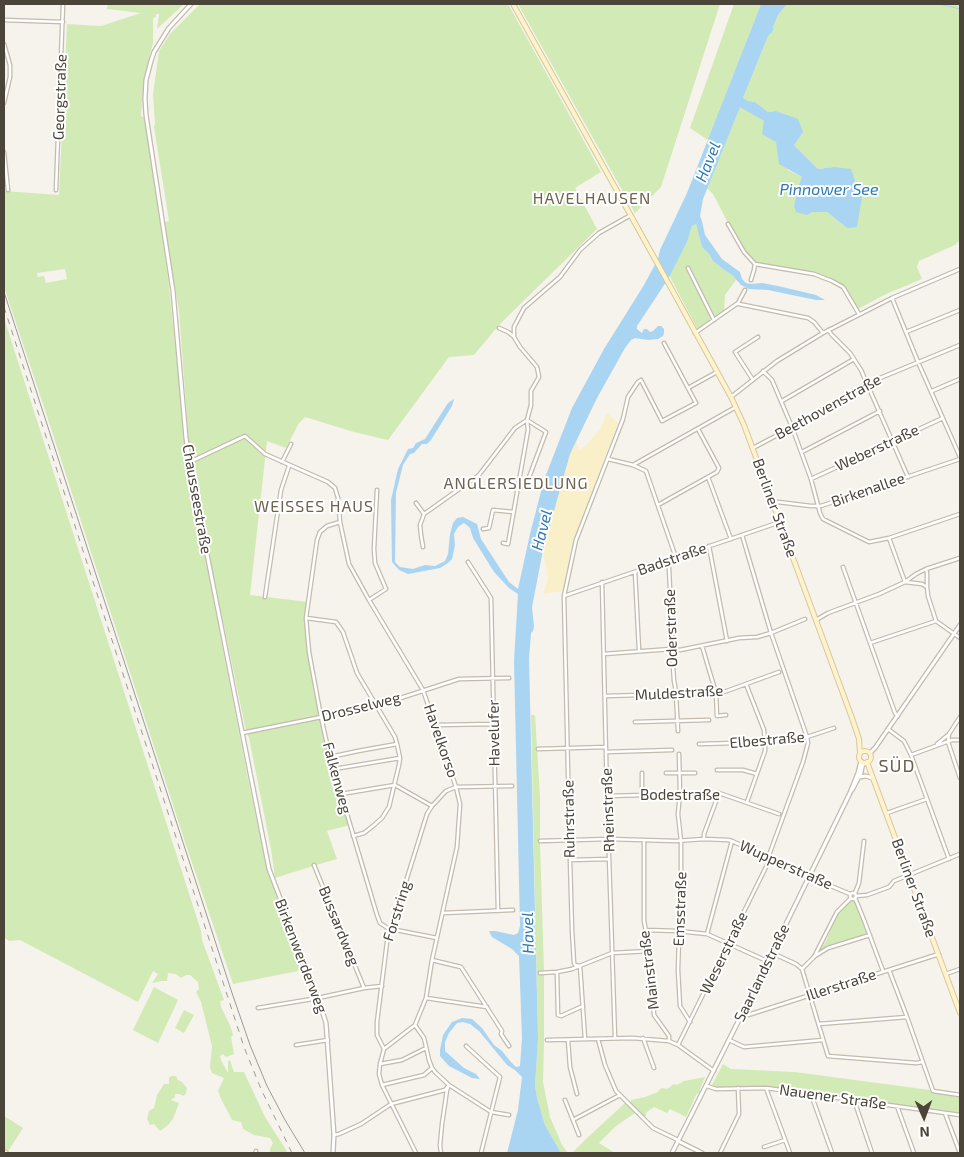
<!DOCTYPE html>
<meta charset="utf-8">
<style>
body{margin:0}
#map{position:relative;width:964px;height:1157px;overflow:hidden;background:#f6f3ec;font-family:"Exo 2",sans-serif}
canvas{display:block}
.frame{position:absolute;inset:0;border:5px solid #4b4439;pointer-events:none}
.north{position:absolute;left:899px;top:1092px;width:50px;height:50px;-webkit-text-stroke:4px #fff;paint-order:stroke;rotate:178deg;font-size:14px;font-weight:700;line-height:20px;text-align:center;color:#4b4439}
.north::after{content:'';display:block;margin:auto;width:18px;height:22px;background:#4b4439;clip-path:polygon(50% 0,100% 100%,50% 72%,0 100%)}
</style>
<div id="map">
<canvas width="964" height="1157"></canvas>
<div class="frame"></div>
<div class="north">N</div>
</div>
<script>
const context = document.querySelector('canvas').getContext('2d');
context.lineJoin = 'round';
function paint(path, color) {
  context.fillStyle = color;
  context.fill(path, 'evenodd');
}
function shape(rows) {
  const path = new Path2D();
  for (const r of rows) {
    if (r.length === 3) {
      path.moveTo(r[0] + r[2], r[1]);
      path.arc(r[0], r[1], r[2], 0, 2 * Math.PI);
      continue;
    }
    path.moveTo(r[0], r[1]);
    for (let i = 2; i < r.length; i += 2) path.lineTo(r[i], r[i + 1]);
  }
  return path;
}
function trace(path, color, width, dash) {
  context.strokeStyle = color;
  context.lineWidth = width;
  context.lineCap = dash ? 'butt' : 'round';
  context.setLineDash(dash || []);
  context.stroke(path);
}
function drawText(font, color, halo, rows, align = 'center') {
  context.font = font + ' "Exo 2",sans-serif';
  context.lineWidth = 4;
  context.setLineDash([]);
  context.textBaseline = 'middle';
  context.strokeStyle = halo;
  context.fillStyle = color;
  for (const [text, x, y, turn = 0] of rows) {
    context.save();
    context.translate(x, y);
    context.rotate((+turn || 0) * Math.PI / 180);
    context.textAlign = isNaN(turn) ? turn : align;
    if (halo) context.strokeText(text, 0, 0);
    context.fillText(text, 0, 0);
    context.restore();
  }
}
const green = shape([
 [108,4,184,4,157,29,159,14,156,14,156,17,153,18,153,43,144,79,141,116,144,118,147,132,168,278,189,474,249,784,267,870,303,970,233,984,185,842,44,407,4,287,4,191,59,195,67,24,101,26,141,13,107,9],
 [65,269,67,279,46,283,44,276,38,277,37,273],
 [200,4,508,4,601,172,575,188,597,229,499,325,474,355,449,357,388,440,354,432,305,417,299,423,286,448,267,441,250,595,308,602,306,618,309,652,321,717,330,757,350,825,327,831,337,859,313,866,275,878,271,849,249,738,246,731,203,525,190,457,179,311,164,222,169,221,154,127,155,123,153,94,159,51,170,34],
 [518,4,720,4,661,187,635,213],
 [734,4,761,4,708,140,690,128],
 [787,4,960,4,960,240,955,245,919,261,917,267,922,279,886,294,858,309,843,285,823,275,797,270,756,263,752,261,739,244,713,194,707,188,740,106,764,121,776,142,778,152,788,170,802,177,798,187,794,206,796,211,827,212,847,228,852,188,834,167,818,169,794,145,796,141,787,115,776,111,768,112,755,102,748,101,743,98,768,36,773,31,773,27,778,15],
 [696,224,702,247,709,254,713,261,723,269,732,275,736,280,725,295,724,312,699,332,669,275,687,242,692,226],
 [4,318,201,931,202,940,224,1000,220,1001,221,1007,230,1025,233,1035,231,1037,234,1054,226,1057,223,1054,220,1056,221,1060,228,1073,228,1061,230,1060,234,1072,244,1072,265,1117,288,1153,270,1153,270,1149,273,1143,270,1138,254,1135,243,1129,241,1122,232,1120,230,1116,221,1099,218,1091,224,1078,212,1073,210,1067,212,1046,201,1002,196,992,199,989,198,982,190,975,186,975,181,978,176,974,168,973,167,981,162,981,152,983,158,974,153,971,138,1002,20,940,9,941,4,937],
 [531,715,535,715,540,797,540,843,544,971,544,1043,543,1082,550,1117,562,1145,568,1153,561,1153,545,1125,537,1098,535,1085,538,1039],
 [852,899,855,899,867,934,828,947,817,953,825,943,839,912],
 [154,987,178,1000,158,1043,133,1030],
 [184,1010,194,1015,184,1033,175,1028],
 [723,1064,731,1069,795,1072,960,1094,960,1113,766,1087,717,1087,712,1085],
 [171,1076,176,1076,178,1080,182,1082,187,1088,186,1093,184,1096,179,1094,175,1094,175,1097,171,1100,179,1103,173,1119,167,1126,160,1131,154,1124,150,1125,147,1119,149,1111,154,1108,157,1095,164,1084,169,1084,169,1078],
 [705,1077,700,1089,700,1092,696,1095,686,1117,670,1109,667,1113,654,1107,647,1112,645,1117,636,1108,631,1105,631,1100,645,1097,658,1092,659,1090,662,1088,667,1089,670,1087,674,1084,677,1085,684,1081],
 [625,1103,635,1113,616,1126,599,1143,615,1153,572,1153,587,1138],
 [4,1116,23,1128,7,1153,4,1152]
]);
const sand = shape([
 [607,413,618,423,570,551,573,568,568,590,543,594,548,578,543,550,570,454,577,441,579,450,587,445,600,429]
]);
const water = shape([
 [761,4,787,4,778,15,773,27,773,31,768,36,743,98,748,101,755,102,768,112,776,111,798,119,803,132,794,145,818,169,834,167,851,169,855,181,852,188,858,190,862,196,857,227,847,228,827,212,812,212,807,215,796,212,794,206,798,187,802,177,779,164,776,142,762,134,764,121,740,107,703,199,700,216,702,221,705,235,722,259,740,272,742,279,746,283,751,284,762,283,778,286,816,295,825,300,816,300,768,290,749,289,741,285,732,275,723,269,713,261,709,254,702,247,696,224,692,226,687,242,668,279,637,326,637,329,642,333,644,329,647,329,650,332,653,331,658,326,661,326,664,329,664,333,663,336,658,339,648,340,635,338,631,340,625,348,597,398,570,454,543,550,532,607,534,626,533,631,531,633,529,659,538,1039,535,1085,537,1098,545,1125,561,1153,507,1153,518,1110,522,1077,515,1070,507,1065,479,1031,470,1024,463,1022,457,1023,449,1033,445,1042,445,1051,464,1068,476,1074,480,1079,472,1078,449,1066,440,1056,440,1050,443,1035,452,1022,462,1018,472,1019,482,1028,494,1045,502,1051,510,1061,516,1067,520,1066,522,1038,519,956,512,949,492,937,489,931,495,931,514,935,518,933,520,926,514,661,518,594,509,588,494,572,473,538,470,528,464,523,458,527,454,534,455,545,452,559,448,563,440,568,408,574,399,570,392,562,391,500,398,469,408,449,413,448,416,443,425,439,448,403,454,399,452,406,431,440,427,444,422,444,414,453,410,454,403,465,396,493,395,562,400,567,413,569,425,565,435,566,445,561,448,554,450,534,453,523,457,518,463,517,477,524,481,539,509,582,518,589,530,534,544,480,572,408,604,349,644,285,658,259,660,250,687,193]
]);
const stream = shape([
 [939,4,960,9]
]);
const minor = shape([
 [4,20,63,22],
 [4,44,10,65,10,77,4,103],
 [4,152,8,190],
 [56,190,63,4],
 [728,224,744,252,755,264,814,274,832,281,843,287,859,314],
 [688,268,714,320],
 [751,280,754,270,755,264],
 [892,298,918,362,960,457],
 [738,303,739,304,808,318,814,322,823,333],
 [499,328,508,332,513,336],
 [828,330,832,335,850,353,861,370,908,477],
 [906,332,960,310],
 [695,333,738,303,745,290],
 [763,371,772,380,792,427,811,479,820,513,823,519,869,542,889,538,960,514],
 [753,380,735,352,758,337],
 [688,388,717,372],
 [932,391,960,379],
 [731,397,777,361,823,333,892,298,960,269],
 [782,401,854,359],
 [753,448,787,430,868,383,960,345],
 [802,452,880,411],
 [608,459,633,465,646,471,676,558],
 [189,461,194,460,245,436,265,454,328,482,335,488,338,498,340,522,349,564,369,600,423,690,456,787,460,804,457,847,432,960,426,998,415,1025,384,1049,380,1064,379,1074,382,1085,416,1153],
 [282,462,291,444],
 [633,465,736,407],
 [708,477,731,539],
 [811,479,943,418],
 [519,485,532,488],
 [416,503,424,514],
 [773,503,778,502,811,506,821,506,960,459],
 [658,505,717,472,719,468,698,429],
 [340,522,327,526,320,532,317,540,306,618,309,652,321,717,330,757,377,915,380,923,386,927,391,929,437,938],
 [483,529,489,528,493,510,513,512],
 [742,535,771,633,807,737,808,743,803,762,768,858],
 [889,538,905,582,922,584,927,587,928,596,936,621,960,638],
 [503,543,508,544,528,430,527,420,531,405,531,391,539,377,537,367,520,347,514,337,514,327,524,308,560,277,580,250,599,233,631,215],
 [709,546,727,641],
 [423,547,421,535,420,525,424,514,479,475,515,428,527,420,546,432,528,480],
 [667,561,669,568,670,589,672,592,672,652,674,681,675,686,676,695,678,731],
 [468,562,491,598,498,911],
 [843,567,895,713,898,716],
 [926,569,927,573,927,587],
 [635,572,639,650],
 [602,582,607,796,615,1038],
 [564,596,780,522],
 [265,597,281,490,289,466],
 [369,600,386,589,375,563,374,549,377,490],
 [306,618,336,622,343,632,357,673,395,737,397,744,400,758,399,765,389,807,382,818,373,826,364,833,353,836],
 [816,620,828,613,879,594,905,582,916,574,926,569,960,558],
 [870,643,936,621],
 [702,646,716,693,717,716,726,715],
 [604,654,671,649,680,650,739,638,757,637,771,633,805,619],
 [746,684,764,730,765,742,765,751,747,802],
 [605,696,716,693,724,692,779,672],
 [960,717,949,734,948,742,960,778],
 [635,722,709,720],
 [436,725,494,724],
 [888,729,904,741,911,755,952,740,960,740],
 [242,733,376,706,459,679,509,678],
 [699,744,772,742,783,739,807,737,834,728],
 [937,744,948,735],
 [538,749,606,747],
 [606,752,672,750],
 [679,754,680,793,678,814,681,841,681,873,678,970,680,1006,690,1022],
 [911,755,949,859],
 [330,757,358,751,397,744],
 [334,769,400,758],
 [717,770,743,770,757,774],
 [642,773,642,795],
 [666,773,695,773],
 [341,794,395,785,432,806],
 [607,796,719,793,779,814],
 [887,813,927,799],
 [704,839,704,834,719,793],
 [540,841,609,839,676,841,704,839,728,840,732,841,808,877,819,881,850,894],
 [644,841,644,921,650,951,654,1015,669,1036,669,1041,678,1045,714,1071],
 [570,860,609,859],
 [314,865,364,988],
 [853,896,3],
 [855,893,859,883,864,841],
 [856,896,867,895,889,887,894,881,960,854],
 [855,898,864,920,883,971],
 [443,913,513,910],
 [645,930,678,931,707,934,767,961],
 [707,934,732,841],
 [772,953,796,964,802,969,828,1056,916,1063,923,1062],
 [815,956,828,948,870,935],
 [432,960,461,967,502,1031,501,1034,509,1046],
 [802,969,814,957,837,912,851,898],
 [889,970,907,1017,933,1091,960,1095],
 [557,972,558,1015,561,1016,583,1006],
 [540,973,557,972,572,969,612,953,650,951],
 [946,974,960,969],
 [426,998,487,1007],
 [258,1008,318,998,364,988,382,986],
 [742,1014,748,1015,939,954],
 [819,1024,907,1017],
 [415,1025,424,1038,429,1060,432,1068,436,1073,449,1085,447,1090,442,1124,440,1145,441,1153],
 [643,1038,654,1068],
 [585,1039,580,966,575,965,574,963,572,930,570,860,564,596,576,540,623,419,628,397,638,382,641,380,662,421,696,403,664,343],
 [598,1039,605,1065,616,1091,653,1128,678,1140],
 [547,1040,632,1038,669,1041],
 [568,1040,570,1067,577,1094],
 [729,1040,744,1047,823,1040],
 [296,1045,328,1040],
 [678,1045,770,859],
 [466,1046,500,1077,481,1153],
 [384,1049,377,1035,377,1022,387,942,427,814,432,806,446,791,456,787,512,786],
 [380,1064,402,1060,426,1048],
 [382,1085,424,1075,432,1068],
 [707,1086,716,1089,766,1088,960,1115],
 [766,1088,790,1153],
 [811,1094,832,1153],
 [565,1100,579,1135],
 [854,1100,872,1153],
 [897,1106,914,1153],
 [945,1113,960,1153],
 [573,1120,620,1095],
 [334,1135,339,1134,361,1124,391,1104,445,1090,449,1085,491,1112,509,1115],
 [764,1147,785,1140],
 [255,1153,256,1151],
 [720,1153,739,1114,738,1088]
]);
const tertiary = shape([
 [191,4,169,28,154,52,151,61,146,80,145,99,146,115,173,291,186,438,191,473,269,869,318,998,326,1023,334,1135,333,1153],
 [870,753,875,748,960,625],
 [859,777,866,776,872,778],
 [852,790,861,773,862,767,864,763],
 [678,1141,702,1153],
 [672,1153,742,1014,850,793,858,773,861,761]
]);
const secondary = shape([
 [513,4,670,286,731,397,744,425,852,718,859,739,860,753],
 [865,757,6],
 [867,762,960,1013],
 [4,1152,6,1153]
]);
const tram = shape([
 [4,292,232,993,250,1045,267,1086,285,1120,305,1153]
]);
const rail = shape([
 [4,307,244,1047,261,1089,292,1153]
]);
const streetNames = [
 ["Georgstraße",60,97,-88],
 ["Beethovenstraße",828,407,-29],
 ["Weberstraße",877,448,-25],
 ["Birkenallee",868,490,-19],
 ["Chausseestraße",197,499,80],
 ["Berliner Straße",775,508,70],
 ["Badstraße",672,559,-19],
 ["Oderstraße",671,628,-92],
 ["Muldestraße",679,693,-3],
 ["Drosselweg",361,707,-14],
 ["Havelufer",494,733,-91],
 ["Elbestraße",767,740,-5],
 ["Havelkorso",441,741,71],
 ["Falkenweg",337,778,75],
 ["Bodestraße",680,795],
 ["Rheinstraße",608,810,-92],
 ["Ruhrstraße",569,819,-91],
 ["Wupperstraße",786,865,24],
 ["Berliner Straße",914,888,70],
 ["Emsstraße",680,909,-88],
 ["Forstring",397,911,-73],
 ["Bussardweg",339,926,68],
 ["Weserstraße",724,953,-64],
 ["Birkenwerderweg",301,956,69],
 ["Mainstraße",649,970,-97],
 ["Saarlandstraße",762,973,-64],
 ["Illerstraße",841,985,-18],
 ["Nauener Straße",833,1097,8]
];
const waterNames = [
 ["Havel",708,162,-68],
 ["Pinnower See",829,190],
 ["Havel",542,530,-76],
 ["Havel",528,933,-91]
];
const neighbourhoodNames = [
 ["HAVELHAUSEN",592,199],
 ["ANGLERSIEDLUNG",516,484],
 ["WEISSES HAUS",314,507]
];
const quarterNames = [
 ["SÜD",897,766]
];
paint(green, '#d2eab5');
paint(sand, '#f9efc9');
paint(water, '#a9d4f2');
trace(stream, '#a9d4f2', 1);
trace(minor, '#c2bbae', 5);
trace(tertiary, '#c2bbae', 5.5);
trace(secondary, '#d6c79b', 6);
trace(minor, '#fff', 2.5);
trace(tertiary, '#fff', 3);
trace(secondary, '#fff3cd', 4);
trace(tram, '#9a9a9a', 1);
trace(rail, '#9a9a9a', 1, [6, 6]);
drawText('15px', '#4b4439', '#fff', streetNames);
drawText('italic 16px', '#2e7ab2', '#fff', waterNames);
context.letterSpacing = '1px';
drawText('16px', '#6e6250', '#fff', neighbourhoodNames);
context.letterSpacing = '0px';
context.letterSpacing = '1px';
drawText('18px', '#6e6250', '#fff', quarterNames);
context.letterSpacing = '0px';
</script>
